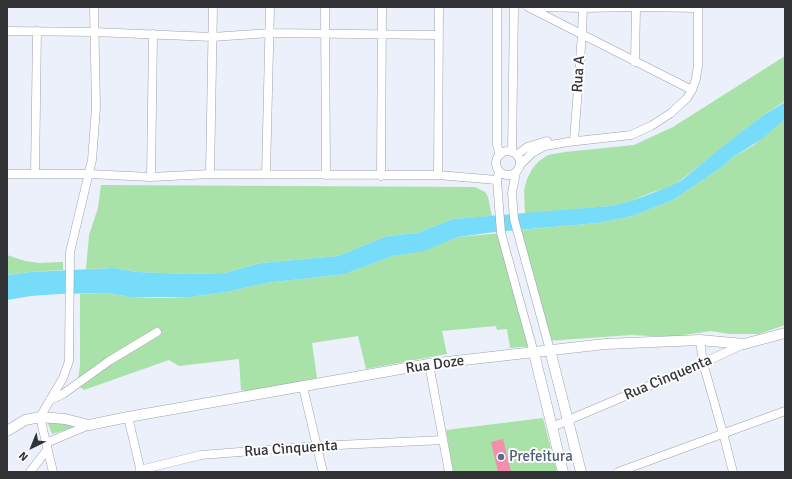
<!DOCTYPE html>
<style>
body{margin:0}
#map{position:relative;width:792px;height:479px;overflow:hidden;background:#ebf0fa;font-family:Signika,sans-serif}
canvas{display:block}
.frame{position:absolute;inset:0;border:8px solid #313337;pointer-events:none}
.north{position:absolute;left:12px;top:427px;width:40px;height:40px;-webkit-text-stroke:3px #fdfdfd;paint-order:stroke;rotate:223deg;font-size:11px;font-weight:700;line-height:16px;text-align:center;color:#313337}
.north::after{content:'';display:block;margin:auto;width:14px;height:18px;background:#313337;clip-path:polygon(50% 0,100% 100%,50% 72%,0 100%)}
</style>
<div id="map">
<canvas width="792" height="479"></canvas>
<div class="frame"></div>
<div class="north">N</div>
</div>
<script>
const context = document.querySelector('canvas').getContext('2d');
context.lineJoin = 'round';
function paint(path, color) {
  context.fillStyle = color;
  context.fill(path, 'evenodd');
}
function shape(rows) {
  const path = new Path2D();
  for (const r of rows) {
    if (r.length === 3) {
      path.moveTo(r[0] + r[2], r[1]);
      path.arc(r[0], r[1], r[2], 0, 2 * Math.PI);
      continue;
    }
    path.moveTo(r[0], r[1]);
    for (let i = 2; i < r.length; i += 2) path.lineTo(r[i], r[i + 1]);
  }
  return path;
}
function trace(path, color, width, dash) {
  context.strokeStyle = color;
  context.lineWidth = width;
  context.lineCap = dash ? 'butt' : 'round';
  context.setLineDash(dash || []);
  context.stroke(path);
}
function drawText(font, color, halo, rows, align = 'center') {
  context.font = font + ' Signika,sans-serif';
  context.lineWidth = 4;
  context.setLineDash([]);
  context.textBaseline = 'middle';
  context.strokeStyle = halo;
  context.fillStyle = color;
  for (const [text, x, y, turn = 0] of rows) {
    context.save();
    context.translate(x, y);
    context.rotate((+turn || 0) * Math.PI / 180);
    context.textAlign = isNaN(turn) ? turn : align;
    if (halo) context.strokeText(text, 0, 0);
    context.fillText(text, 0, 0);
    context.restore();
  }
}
const green = shape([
 [785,56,785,101,762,116,681,180,667,188,650,193,631,201,610,206,525,214,524,190,527,179,532,169,539,161,548,155,565,152,634,145,673,127],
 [785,119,785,325,759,334,730,334,711,331,670,337,631,335,547,341,520,230,598,223,633,216,673,200,722,167,733,157,754,145],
 [101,185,475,187,485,192,488,197,492,216,453,219,417,233,387,236,338,256,261,263,224,273,188,274,138,272,113,268,86,269,89,235,98,208],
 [501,233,532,346,510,348,507,329,497,330,496,326,442,331,447,354,366,369,358,336,312,343,317,378,248,392,241,390,239,359,179,366,169,360,84,390,77,385,80,366,80,294,106,293,131,297,160,298,189,297,227,292,266,283,345,274,393,256,424,250,458,237],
 [7,255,25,261,39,263,63,262,63,270,31,272,7,275],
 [543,418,557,472,453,472,446,430],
 [47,421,78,426,52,434]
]);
const water = shape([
 [785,102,785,119,762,139,733,157,722,167,673,200,633,216,598,223,495,232,458,237,424,251,393,256,345,274,266,283,227,292,189,297,131,297,106,293,59,294,31,296,7,300,7,275,31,272,113,268,138,272,188,274,224,273,261,263,338,256,387,236,417,233,453,219,610,206,631,201,666,188,682,180,722,147,762,116]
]);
const building = shape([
 [503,439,511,472,498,472,491,442]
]);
const minor = shape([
 [325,7,326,175],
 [497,7,497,145,500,155],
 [528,7,692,90],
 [538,7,583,8,636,7,698,8],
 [7,31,94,32,212,37,270,33,438,35],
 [635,62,636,7],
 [574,141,582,34,583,7],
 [508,163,12],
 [512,152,514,7],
 [517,155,527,147,547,141],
 [521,164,532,153,545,146,568,142,631,135,651,126,671,113,687,98,692,90,696,79,698,65,698,7],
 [499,171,497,180,501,233,534,353],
 [516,172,512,193,514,219,550,350],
 [7,174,89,174,151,177,210,174,438,175,497,180],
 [35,174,37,31],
 [210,174,213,7],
 [266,174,270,7],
 [438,175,439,7],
 [381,176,382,7],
 [151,177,153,34],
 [700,340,703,363,723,433,733,472],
 [429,364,449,472],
 [303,387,323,472],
 [50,400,63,394,109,361,157,332],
 [128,417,141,472],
 [552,427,703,363,744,344],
 [46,443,89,425],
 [140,470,201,455,317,446,443,440],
 [30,472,47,450],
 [53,472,40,417,63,378,69,361,70,252,92,160,96,108,94,7],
 [618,472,785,411]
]);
const tertiary = shape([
 [550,350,581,472],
 [534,353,563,472],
 [7,431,25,420,40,417,65,419,89,425,128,417,429,364,605,344,700,340,744,344,785,333]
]);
const markers = [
 [501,457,4,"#5c6f8a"]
];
const streetNames = [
 ["Rua A",579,74,-86],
 ["Rua Doze",435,365,-8],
 ["Rua Cinquenta",668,378,-23],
 ["Rua Cinquenta",291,449,-4]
];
const serviceNames = [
 ["Prefeitura",509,457]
];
paint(green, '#a9e2a8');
paint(water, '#77dbfa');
paint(building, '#f48eaf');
trace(minor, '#9ea2ab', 9);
trace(tertiary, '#9ea2ab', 11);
trace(minor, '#fff', 8);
trace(tertiary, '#fff', 10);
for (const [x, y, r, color] of markers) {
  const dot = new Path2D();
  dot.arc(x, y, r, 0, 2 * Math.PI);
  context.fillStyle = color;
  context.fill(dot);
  trace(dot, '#fdfdfd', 1.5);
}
drawText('15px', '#313337', '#fdfdfd', streetNames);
drawText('15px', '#4e5e75', '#fdfdfd', serviceNames, 'left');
</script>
